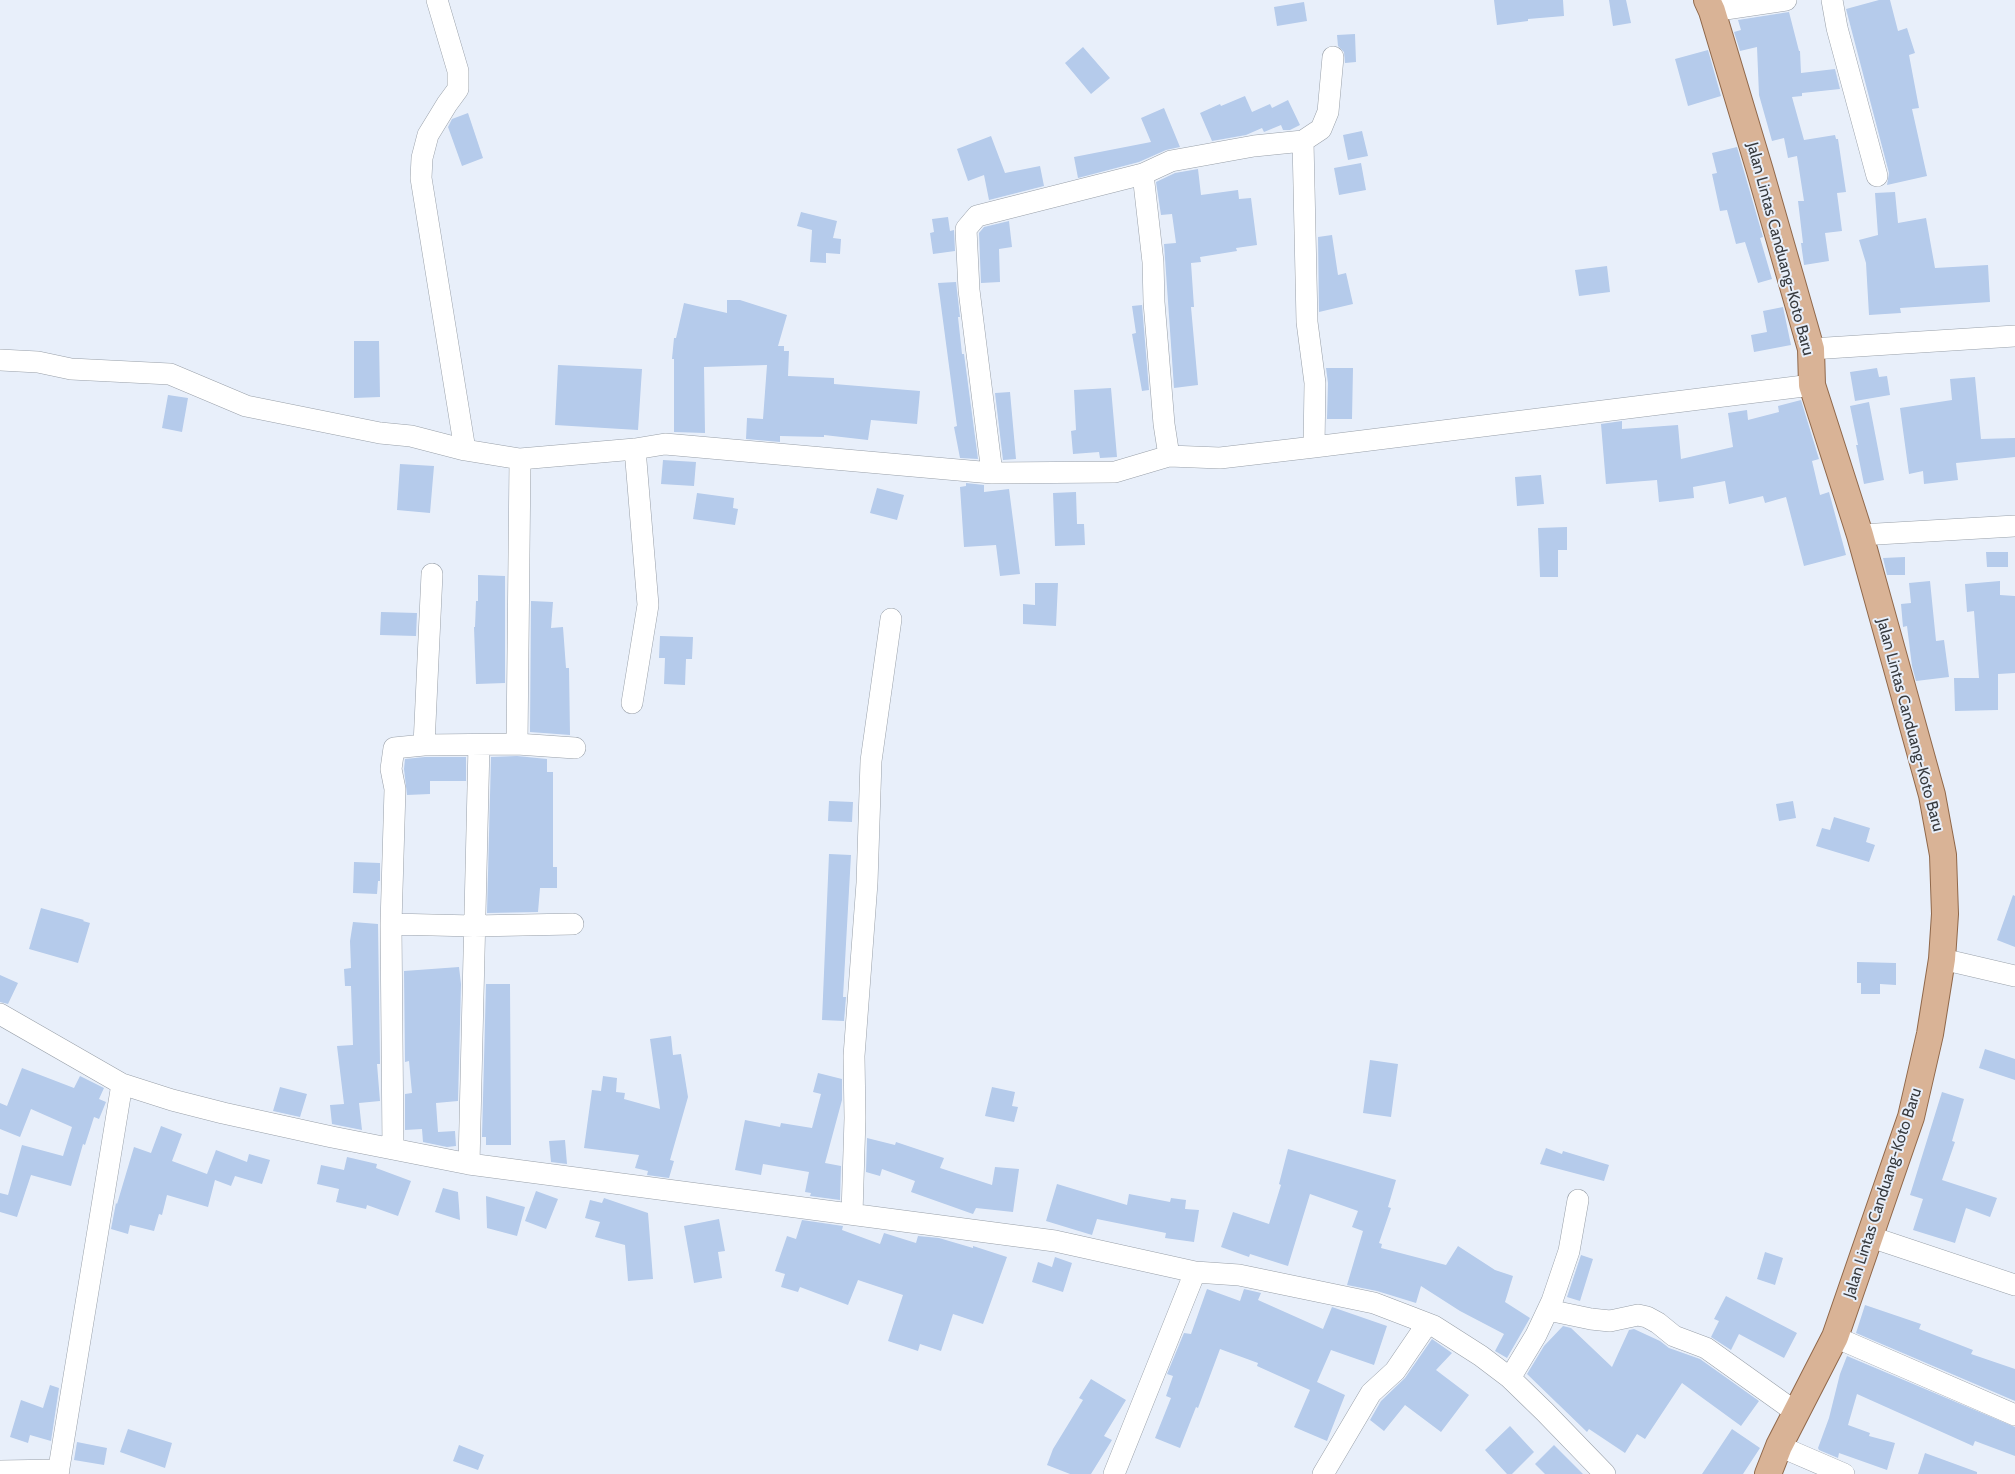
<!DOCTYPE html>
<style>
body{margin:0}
canvas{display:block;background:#e8effa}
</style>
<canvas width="2015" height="1474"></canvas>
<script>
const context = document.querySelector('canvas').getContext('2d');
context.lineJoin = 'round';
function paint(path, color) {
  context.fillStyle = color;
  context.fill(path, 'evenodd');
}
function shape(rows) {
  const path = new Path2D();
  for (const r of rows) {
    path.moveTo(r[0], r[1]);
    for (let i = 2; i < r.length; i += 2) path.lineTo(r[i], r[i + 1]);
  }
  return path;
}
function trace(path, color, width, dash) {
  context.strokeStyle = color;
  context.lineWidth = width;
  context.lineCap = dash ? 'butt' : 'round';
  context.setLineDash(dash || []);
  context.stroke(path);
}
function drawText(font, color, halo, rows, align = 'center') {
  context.font = font + ' Cabin,sans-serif';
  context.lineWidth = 4;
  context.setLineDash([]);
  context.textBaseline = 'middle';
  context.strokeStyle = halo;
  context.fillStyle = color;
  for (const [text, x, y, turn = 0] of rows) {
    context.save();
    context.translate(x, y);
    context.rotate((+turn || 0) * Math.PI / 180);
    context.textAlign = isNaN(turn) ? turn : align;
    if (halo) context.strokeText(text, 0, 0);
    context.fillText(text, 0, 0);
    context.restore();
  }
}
const building = shape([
 [1494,0,1563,0,1564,16,1528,19,1528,21,1497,25],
 [1609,0,1626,0,1631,23,1613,26],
 [1879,0,1890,0,1898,31,1907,28,1915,53,1909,55,1919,108,1912,109,1927,176,1887,185,1889,173,1846,9],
 [1304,2,1307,21,1277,26,1274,7],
 [1789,12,1799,51,1800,51,1801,73,1835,69,1840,89,1802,93,1802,96,1792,97,1804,140,1835,135,1836,139,1838,139,1846,192,1837,193,1842,231,1825,233,1829,261,1804,265,1801,243,1803,243,1798,201,1804,201,1797,156,1788,158,1784,138,1772,141,1759,95,1757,47,1740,51,1734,32,1741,30,1738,20],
 [1355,34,1356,62,1345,63,1344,52,1338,46,1337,35],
 [1083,47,1110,78,1091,94,1065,63],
 [1708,50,1721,96,1688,106,1675,59],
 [1245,96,1252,112,1270,104,1272,108,1288,100,1300,125,1290,130,1283,130,1281,125,1264,132,1262,128,1246,135,1212,141,1200,113,1220,104,1221,106],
 [1164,108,1180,147,1166,150,1139,162,1078,178,1074,157,1151,142,1141,118],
 [468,113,483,158,462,166,448,127,452,119],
 [1362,131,1368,156,1348,160,1343,135],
 [991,136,1005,173,1040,166,1044,186,989,200,984,175,968,181,957,149],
 [1737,147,1763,237,1760,238,1772,279,1758,283,1745,242,1736,244,1727,210,1720,211,1712,174,1717,173,1712,153],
 [1361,163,1366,190,1339,195,1334,168],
 [1198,169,1201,195,1238,190,1239,199,1251,198,1257,245,1236,248,1237,251,1200,257,1201,262,1191,263,1194,307,1191,307,1198,385,1174,388,1164,244,1176,243,1172,214,1161,215,1156,182,1175,173],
 [1895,192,1898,223,1926,218,1935,268,1988,265,1990,302,1900,308,1901,313,1869,315,1866,263,1859,240,1878,235,1875,193],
 [801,212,837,221,833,238,841,239,840,254,826,253,826,263,810,262,812,230,797,226],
 [948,217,950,231,954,230,955,251,933,254,930,233,934,232,932,219],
 [1009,221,1012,247,999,249,1000,282,981,283,979,233,984,227],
 [1332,235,1338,275,1346,273,1353,304,1319,312,1318,237],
 [1607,266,1610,292,1579,296,1575,270],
 [956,282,960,317,958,317,962,354,964,354,978,459,960,458,954,427,957,426,938,283],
 [727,300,740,300,787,315,778,346,784,346,784,351,789,351,788,376,834,378,834,384,920,391,917,424,871,420,868,440,824,435,824,437,780,436,780,442,746,439,747,418,763,419,767,365,704,367,705,433,674,432,674,359,672,359,674,338,676,338,684,303,727,313],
 [1142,305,1149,390,1142,391,1132,334,1136,333,1132,306],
 [1783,307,1791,345,1754,352,1751,335,1767,332,1763,311],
 [354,341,379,341,380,397,354,398],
 [558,365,642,369,638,430,555,425],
 [1326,368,1353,368,1352,419,1327,419,1328,383],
 [1877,368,1879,377,1887,376,1890,395,1855,401,1850,372],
 [1975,377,1981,439,2015,438,2015,457,1956,463,1958,480,1924,484,1923,471,1909,474,1900,408,1952,400,1950,379],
 [1111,388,1117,457,1100,458,1099,452,1073,454,1071,431,1076,430,1074,390],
 [1010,392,1016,459,1003,460,995,393],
 [168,395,188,398,182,432,162,428],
 [1801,400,1819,459,1812,461,1820,495,1829,492,1846,555,1804,566,1786,497,1765,503,1763,496,1729,504,1725,481,1693,487,1694,498,1659,502,1657,480,1606,484,1601,424,1622,421,1622,429,1678,425,1681,459,1733,447,1728,413,1747,410,1748,420,1779,412,1778,406],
 [1869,402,1884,480,1864,484,1856,445,1858,445,1850,406],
 [663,460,696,462,694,486,661,484],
 [400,464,434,466,430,513,397,510],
 [1541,475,1544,504,1517,506,1515,477],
 [966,483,984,485,984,492,1009,489,1020,574,1000,576,996,545,964,547,960,487,966,486],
 [877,488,904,495,897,520,870,513],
 [1076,492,1077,524,1084,524,1085,545,1055,546,1053,493],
 [697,493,734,498,733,508,738,509,735,525,693,519],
 [1567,527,1567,550,1558,550,1558,577,1540,577,1538,528],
 [1986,552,2008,552,2008,567,1987,567],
 [1905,557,1905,575,1887,575,1883,558],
 [478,575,505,576,505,683,476,684,474,627,475,627,476,601,478,601],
 [1930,581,1936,641,1944,640,1949,677,1916,681,1912,666,1907,626,1903,627,1901,604,1911,603,1909,583],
 [2000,581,2000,595,2015,596,2015,673,1998,674,1998,710,1955,711,1954,678,1979,678,1974,611,1967,612,1965,584],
 [1035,583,1058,583,1056,626,1023,624,1023,604,1035,605],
 [531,601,553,602,551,628,563,627,566,668,569,668,570,735,530,732],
 [381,612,417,613,416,636,380,635],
 [660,636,693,637,692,659,686,659,685,685,664,684,665,658,659,658],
 [517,756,547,759,547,772,553,772,553,867,557,867,557,888,540,888,538,912,487,913,491,757],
 [425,757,466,757,466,781,430,781,430,794,407,795,404,769,405,759],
 [829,801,853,802,852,822,828,821],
 [1793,801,1796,818,1779,821,1776,804],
 [1834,817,1870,828,1866,842,1875,845,1869,862,1816,846,1822,828,1830,830],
 [829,854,851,855,843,997,846,997,844,1021,822,1020],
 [354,862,380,863,380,881,378,881,377,894,353,893],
 [2013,895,2015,896,2015,947,1997,940],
 [41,908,84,920,83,921,90,923,78,963,29,949],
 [353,922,378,924,380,1064,377,1064,380,1101,359,1103,362,1130,332,1124,330,1105,344,1104,337,1046,353,1045,351,986,345,986,344,969,351,968,350,941],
 [1857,962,1896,963,1896,985,1880,984,1880,994,1861,994,1861,983,1857,983],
 [459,967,461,984,458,1101,436,1103,438,1132,455,1131,456,1146,447,1147,423,1142,422,1129,405,1130,405,1094,412,1093,409,1061,405,1062,404,971],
 [0,975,18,983,8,1004,0,1002],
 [486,984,510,984,511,1145,486,1145,486,1137,482,1137],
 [671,1036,673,1055,681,1054,688,1097,670,1160,674,1161,669,1178,647,1175,648,1171,635,1168,639,1155,584,1148,592,1090,601,1091,603,1076,617,1078,616,1092,625,1093,624,1099,660,1109,650,1039],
 [1985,1049,2015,1059,2015,1080,1979,1068],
 [1370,1060,1398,1064,1391,1117,1363,1113],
 [22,1068,74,1088,80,1076,104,1088,99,1099,106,1102,99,1119,94,1117,85,1145,83,1144,71,1186,31,1175,17,1217,0,1212,0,1193,8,1195,22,1145,63,1156,72,1127,31,1109,20,1137,0,1129,0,1103,7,1106],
 [818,1073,842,1079,842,1100,825,1163,841,1166,840,1200,810,1196,811,1193,805,1192,809,1172,763,1164,761,1175,735,1170,745,1120,780,1127,781,1123,812,1128,821,1094,813,1092],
 [280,1087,307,1094,300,1117,273,1111],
 [992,1087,1015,1092,1012,1106,1018,1107,1014,1122,985,1116],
 [1942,1092,1964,1099,1952,1141,1955,1142,1942,1180,1997,1198,1990,1217,1966,1208,1955,1243,1913,1230,1923,1199,1910,1195],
 [161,1126,182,1134,172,1161,207,1174,216,1150,247,1162,249,1154,270,1160,262,1184,235,1176,231,1186,215,1180,208,1207,167,1195,162,1215,159,1214,154,1231,130,1225,128,1234,111,1229,116,1203,117,1204,134,1147,151,1153],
 [867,1138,895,1145,896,1142,944,1158,940,1168,992,1185,995,1167,1019,1169,1013,1212,976,1208,973,1214,911,1192,915,1181,882,1169,880,1176,866,1172],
 [565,1140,567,1164,551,1162,549,1141],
 [1546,1148,1562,1154,1563,1151,1609,1165,1604,1181,1540,1164],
 [1288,1149,1396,1180,1388,1207,1391,1208,1379,1243,1382,1244,1381,1248,1446,1265,1458,1246,1495,1270,1513,1276,1505,1302,1530,1318,1507,1358,1495,1351,1504,1334,1460,1311,1421,1286,1416,1303,1377,1291,1347,1285,1363,1231,1352,1227,1358,1211,1310,1194,1288,1266,1250,1254,1249,1257,1221,1247,1233,1212,1269,1224,1281,1185,1279,1184],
 [347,1157,377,1164,376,1168,411,1181,398,1216,367,1205,366,1209,336,1202,339,1189,317,1184,321,1165,344,1170],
 [1057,1184,1127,1205,1129,1194,1170,1202,1171,1198,1186,1200,1185,1209,1199,1210,1194,1242,1165,1238,1166,1233,1097,1219,1092,1235,1046,1221],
 [443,1188,458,1192,460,1220,435,1212],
 [536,1191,558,1199,546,1229,525,1221],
 [486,1196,525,1207,517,1236,487,1228],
 [604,1198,648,1213,653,1279,628,1281,625,1245,595,1237,600,1222,585,1218,590,1200,602,1203],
 [719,1219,725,1251,718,1252,722,1278,694,1283,684,1226],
 [802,1220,843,1226,842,1230,880,1244,884,1233,916,1243,918,1236,939,1238,973,1248,973,1246,1007,1257,983,1324,953,1314,941,1351,920,1344,918,1351,888,1341,903,1295,858,1280,848,1305,800,1287,798,1292,781,1287,785,1274,775,1271,787,1236,796,1239],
 [1765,1252,1783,1258,1775,1285,1757,1279],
 [1581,1255,1593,1259,1580,1301,1567,1297],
 [1055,1257,1072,1263,1063,1292,1032,1282,1038,1262,1052,1267],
 [1207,1289,1240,1301,1244,1289,1257,1292,1261,1293,1258,1300,1323,1329,1332,1307,1387,1326,1374,1365,1331,1350,1317,1382,1345,1395,1327,1441,1294,1427,1310,1390,1257,1366,1258,1363,1220,1349,1198,1408,1196,1407,1180,1448,1155,1438,1171,1398,1166,1396,1173,1376,1167,1374,1184,1333,1191,1334],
 [1726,1296,1797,1333,1784,1358,1739,1334,1731,1350,1711,1337,1719,1321,1714,1319],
 [1865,1305,1921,1324,1919,1329,1973,1350,1971,1354,2015,1369,2015,1401,1856,1333],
 [1563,1326,1571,1328,1612,1367,1629,1330,1634,1329,1660,1341,1669,1348,1700,1359,1759,1401,1741,1426,1682,1383,1645,1439,1637,1434,1625,1453,1589,1429,1587,1432,1527,1374,1544,1346],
 [1432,1339,1452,1353,1436,1370,1469,1395,1441,1432,1405,1405,1384,1431,1370,1420,1381,1401,1405,1378],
 [1847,1356,2015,1427,2015,1456,1975,1441,1973,1446,1857,1394,1848,1425,1870,1433,1869,1436,1895,1443,1887,1470,1839,1453,1838,1458,1819,1450,1818,1448,1829,1418,1840,1374],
 [1091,1379,1126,1400,1104,1436,1112,1440,1091,1474,1070,1474,1047,1465,1053,1449,1083,1400,1079,1398],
 [50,1385,59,1388,51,1441,30,1435,28,1443,10,1437,21,1400,43,1408],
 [1510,1426,1534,1452,1512,1474,1507,1474,1485,1450],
 [128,1429,172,1443,165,1468,120,1452],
 [1732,1429,1760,1448,1743,1474,1702,1474],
 [77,1442,107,1448,104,1465,74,1460],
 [459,1445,484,1455,478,1470,453,1461],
 [1554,1445,1583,1474,1545,1474,1535,1464],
 [1925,1453,1977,1472,1977,1474,1918,1474]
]);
const minor = shape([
 [437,0,458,71,458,89,447,104,428,135,422,158,421,178,465,450],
 [1832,0,1837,28,1877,176],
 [1712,11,1786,0],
 [1303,141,1307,322,1315,383,1314,447],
 [1143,174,1153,262,1154,302,1164,424,1169,456],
 [1811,349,2015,336],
 [0,360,38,362,71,369,170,374,246,406,380,433,411,436,465,450,520,459,635,449,665,444,992,473,1115,472,1169,456,1220,458,1314,447,1812,385],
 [992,473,969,290,966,229,977,216,1143,174,1171,161,1254,146,1303,141,1321,129,1328,112,1333,57],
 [1860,535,2015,526],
 [632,703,648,605,635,449],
 [517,744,520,459],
 [424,745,432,574],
 [391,924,474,926,573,924],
 [1942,959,2015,976],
 [0,1014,122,1084,172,1100,223,1113,332,1137,469,1164,1055,1241,1195,1272,1239,1275,1374,1303,1434,1326,1481,1356,1510,1378,1545,1412,1605,1474],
 [393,1149,391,924,395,789,391,769,394,748,424,745,517,744,575,748],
 [469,1164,479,745],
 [852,1214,855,1118,854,1056,867,883,871,761,891,619],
 [1871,1237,2015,1285],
 [1548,1310,1591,1319,1610,1321,1638,1315,1647,1317,1658,1323,1674,1336,1706,1348,1797,1413],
 [1835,1337,2015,1415],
 [1510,1378,1536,1335,1552,1301,1569,1251,1578,1200],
 [1779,1446,1844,1474],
 [0,1471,59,1470],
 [58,1474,122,1084],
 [1114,1474,1195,1272],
 [1323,1474,1371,1393,1395,1371,1427,1324]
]);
const major = shape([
 [1707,0,1712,11,1760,171,1811,349,1812,385,1860,535,1932,795,1943,855,1945,914,1942,959,1930,1034,1911,1117,1835,1337,1779,1446,1768,1474]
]);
const streetNames = [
 ["Jalan Lintas Canduang-Koto Baru",1780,249,75],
 ["Jalan Lintas Canduang-Koto Baru",1910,725,75],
 ["Jalan Lintas Canduang-Koto Baru",1883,1193,-72]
];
paint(building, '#b5cbeb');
trace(minor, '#99a0a9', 22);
trace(major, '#90684a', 28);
trace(minor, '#fff', 21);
trace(major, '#d9b396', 26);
drawText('16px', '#373a3e', '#e8effa', streetNames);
</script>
